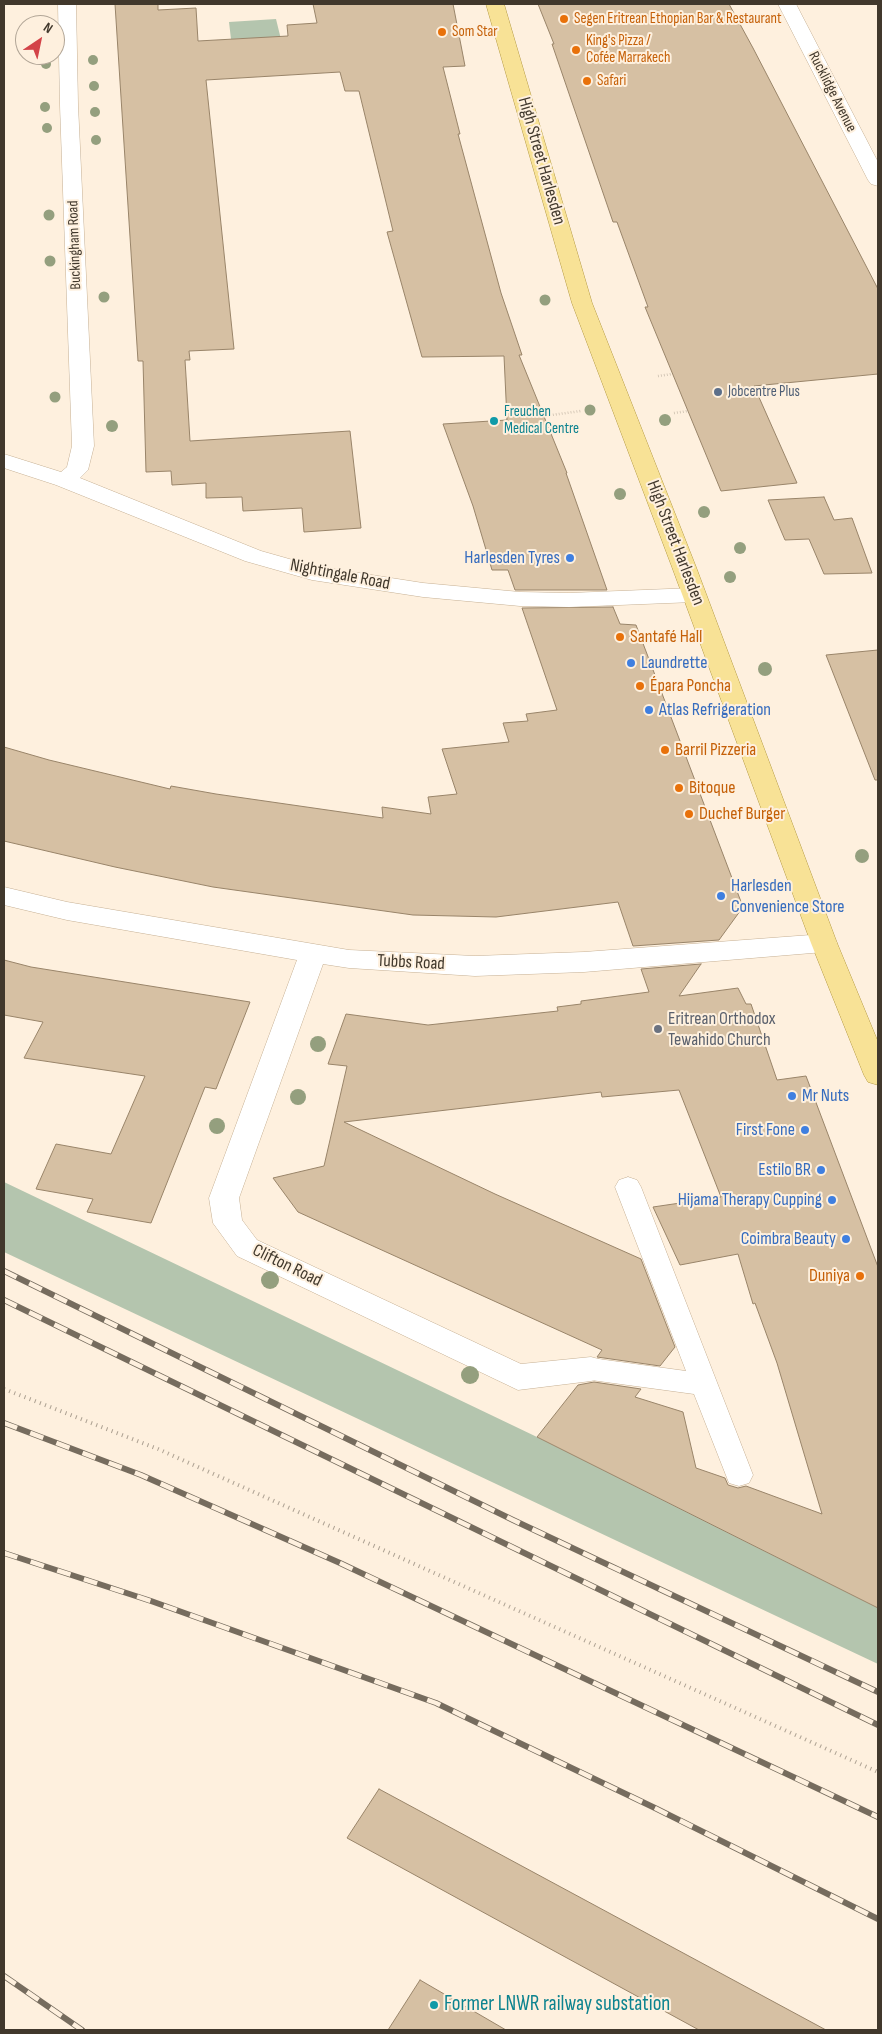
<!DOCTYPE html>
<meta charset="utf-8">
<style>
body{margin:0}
#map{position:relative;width:882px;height:2034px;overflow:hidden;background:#fef0de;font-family:"Sofia Sans Condensed",sans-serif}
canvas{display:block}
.frame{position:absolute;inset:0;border:5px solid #41382c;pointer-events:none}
.north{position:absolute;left:15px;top:15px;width:50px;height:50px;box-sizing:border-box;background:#fef0de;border:1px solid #b2a697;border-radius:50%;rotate:34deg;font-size:14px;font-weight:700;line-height:20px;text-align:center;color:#41382c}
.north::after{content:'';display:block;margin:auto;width:18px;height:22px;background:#d34348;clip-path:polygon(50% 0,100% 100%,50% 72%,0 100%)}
</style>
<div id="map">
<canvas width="882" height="2034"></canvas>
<div class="frame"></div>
<div class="north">N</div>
</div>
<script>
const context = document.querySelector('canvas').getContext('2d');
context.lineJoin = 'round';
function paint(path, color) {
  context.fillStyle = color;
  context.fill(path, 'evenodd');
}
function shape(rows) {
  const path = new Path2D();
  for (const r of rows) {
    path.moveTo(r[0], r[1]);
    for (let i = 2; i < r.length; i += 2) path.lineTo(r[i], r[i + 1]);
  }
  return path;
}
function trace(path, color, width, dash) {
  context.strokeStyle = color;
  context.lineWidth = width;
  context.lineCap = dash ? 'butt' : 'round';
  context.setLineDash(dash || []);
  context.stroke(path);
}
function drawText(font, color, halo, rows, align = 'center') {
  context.font = font + ' "Sofia Sans Condensed",sans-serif';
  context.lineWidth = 4;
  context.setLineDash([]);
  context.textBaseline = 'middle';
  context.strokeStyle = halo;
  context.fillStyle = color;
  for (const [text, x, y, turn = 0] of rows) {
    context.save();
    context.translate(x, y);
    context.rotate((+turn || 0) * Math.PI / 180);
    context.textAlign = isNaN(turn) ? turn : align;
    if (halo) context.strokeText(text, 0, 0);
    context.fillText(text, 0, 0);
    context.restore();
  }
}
const green = shape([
 [276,19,287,64,261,65,257,38,231,39,229,22],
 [4,1182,537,1437,878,1608,878,1664,4,1252]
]);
const building = shape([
 [115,4,158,4,158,10,196,8,198,41,288,36,287,25,317,23,313,4,453,4,465,66,443,67,460,134,458,134,501,293,522,355,519,355,567,473,566,473,607,590,515,590,508,570,492,570,473,506,443,424,507,420,504,356,422,357,387,232,393,231,359,91,345,91,340,72,206,80,234,349,189,351,190,360,185,360,190,441,350,431,361,528,304,532,302,508,243,511,242,497,206,498,206,483,172,485,171,471,146,472,143,361,138,361,115,4],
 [538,4,729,4,753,48,878,289,878,374,754,386,797,483,721,491,645,307,648,307,617,222,613,222,552,44,554,44,538,4],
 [824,497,834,520,852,518,872,573,824,574,809,539,785,540,768,500,824,497],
 [613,607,620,624,636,625,743,907,719,940,633,946,618,902,496,917,413,915,213,887,115,867,4,841,4,747,49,760,170,789,171,786,216,794,383,818,382,807,431,814,428,797,457,794,442,749,509,742,503,723,528,721,526,714,557,710,522,608,613,607],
 [878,650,878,780,875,780,826,655,878,650],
 [4,960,31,967,250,1002,216,1089,205,1087,151,1223,87,1212,93,1199,36,1189,56,1144,111,1154,145,1076,24,1058,43,1022,4,1015,4,960],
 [701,964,679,996,738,988,746,1004,751,1004,777,1080,806,1076,878,1267,878,1608,537,1437,578,1385,594,1382,641,1389,635,1397,683,1412,696,1468,725,1478,728,1485,738,1488,746,1486,822,1514,777,1363,755,1303,753,1304,738,1254,680,1265,653,1207,721,1197,679,1090,602,1097,601,1092,344,1122,495,1194,641,1259,675,1347,660,1366,597,1357,602,1350,298,1212,273,1178,324,1166,347,1066,328,1064,346,1014,428,1025,558,1011,557,1007,581,1004,581,1001,649,992,641,969,701,964],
 [379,1789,826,2030,699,2030,347,1838,379,1789],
 [420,1980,506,2030,388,2030,420,1980]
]);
const pathFar1 = shape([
 [658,376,672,374],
 [674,413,688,411],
 [544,416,581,411]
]);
const path = shape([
 [4,1389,158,1449,878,1772]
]);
const service = shape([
 [628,1177,637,1180,641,1187,753,1475,749,1483,739,1486,729,1483,694,1394,591,1380,582,1377,578,1369,582,1361,591,1358,686,1371,615,1187,619,1180,628,1177]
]);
const minor = shape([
 [58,4,76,4,78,105,94,446,88,470,80,478,261,551,314,566,423,583,520,592,569,593,694,588,702,590,706,595,702,600,694,602,569,607,520,606,423,597,312,580,245,561,56,485,4,468,4,454,61,472,67,467,72,446,60,105,58,4],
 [778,4,796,4,878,162,878,186,871,184,868,180,778,4],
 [4,887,67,902,349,950,475,956,584,952,824,934,833,936,837,943,833,950,824,952,584,972,475,976,349,968,323,964,239,1198,242,1220,257,1240,521,1364,591,1357,602,1360,606,1369,602,1378,591,1381,518,1390,237,1256,213,1223,209,1198,297,960,67,920,4,905,4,887]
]);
const primary = shape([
 [486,4,504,4,592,303,696,567,837,943,878,1042,878,1085,868,1082,864,1075,811,943,672,567,572,303,486,4]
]);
const rail = shape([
 [4,1271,513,1520,878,1692],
 [4,1300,878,1725],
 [4,1423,141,1475,340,1563,878,1817],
 [4,1553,151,1601,436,1703,655,1808,878,1919],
 [4,1976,82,2030]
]);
const trees = [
 [93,60,5],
 [46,64,5],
 [94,86,5],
 [45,107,5],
 [95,112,5],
 [47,128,5],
 [96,140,5],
 [49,215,5.5],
 [50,261,5.5],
 [104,297,5.5],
 [545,300,5.5],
 [55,397,5.5],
 [590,410,5.5],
 [665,420,6],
 [112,426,6],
 [620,494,6],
 [704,512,6],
 [740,548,6],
 [730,577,6],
 [765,669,7],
 [862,856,7],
 [318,1044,8],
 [298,1097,8],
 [217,1126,8],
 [270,1280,9],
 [470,1375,9]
];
const markers = [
 [564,19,5,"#e8710a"],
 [442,32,5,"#e8710a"],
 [576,50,5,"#e8710a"],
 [587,81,5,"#e8710a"],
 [718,392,5,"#5c6f8a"],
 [494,421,5,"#0f9aa8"],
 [570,558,5,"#3f7fe0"],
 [620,637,5,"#e8710a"],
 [631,663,5,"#3f7fe0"],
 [640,686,5,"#e8710a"],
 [649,710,5,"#3f7fe0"],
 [665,750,5,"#e8710a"],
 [679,788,5,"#e8710a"],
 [689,814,5,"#e8710a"],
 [721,896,5,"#3f7fe0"],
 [658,1029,5,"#6b7280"],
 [792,1096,5,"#3f7fe0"],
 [805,1130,5,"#3f7fe0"],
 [821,1170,5,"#3f7fe0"],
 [832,1200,5,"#3f7fe0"],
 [846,1239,5,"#3f7fe0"],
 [860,1276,5,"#e8710a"],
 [434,2005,5,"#0f9aa8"]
];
const farFoodnames = [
 ["Segen Eritrean Ethopian Bar & Restaurant",574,19],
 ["Som Star",452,32],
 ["King's Pizza /",586,41],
 ["Cofée Marrakech",586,58],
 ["Safari",597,81]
];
const farStreetnames = [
 ["Rucklidge Avenue",832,92,63],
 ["Buckingham Road",75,245,-92]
];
const farServicenames = [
 ["Jobcentre Plus",728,392]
];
const farCulturenames = [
 ["Freuchen",504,412],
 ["Medical Centre",504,429]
];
const streetNames = [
 ["High Street Harlesden",541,161,74],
 ["High Street Harlesden",675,543,69],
 ["Nightingale Road",340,575,11],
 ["Tubbs Road",411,963,3],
 ["Clifton Road",287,1266,26]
];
const shopNames = [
 ["Harlesden Tyres",560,558],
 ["Laundrette",641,663,"left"],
 ["Atlas Refrigeration",659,710,"left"],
 ["Harlesden",731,886,"left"],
 ["Convenience Store",731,907,"left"],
 ["Mr Nuts",802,1096,"left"],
 ["First Fone",795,1130],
 ["Estilo BR",811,1170],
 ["Hijama Therapy Cupping",822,1200],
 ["Coimbra Beauty",836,1239]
];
const foodNames = [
 ["Santafé Hall",630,637],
 ["Épara Poncha",650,686],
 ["Barril Pizzeria",675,750],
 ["Bitoque",689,788],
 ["Duchef Burger",699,814],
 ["Duniya",850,1276,"right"]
];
const worshipNames = [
 ["Eritrean Orthodox",668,1019],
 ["Tewahido Church",668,1040]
];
const nearCulturenames = [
 ["Former LNWR railway substation",444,2005]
];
paint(green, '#b4c5ae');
paint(building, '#d6c0a3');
trace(building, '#998469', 1);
trace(service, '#c6b094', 1);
trace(minor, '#c6b094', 1);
trace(primary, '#b59a43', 1);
trace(pathFar1, '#aea293', 2.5, [0.5, 2.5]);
trace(path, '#aea293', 4, [1, 4.5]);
paint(service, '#fff');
paint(minor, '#fff');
paint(primary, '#f8e296');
trace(rail, '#766c5e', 6);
trace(rail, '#fef0de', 4.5, [14]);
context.fillStyle = '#949f7e';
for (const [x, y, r] of trees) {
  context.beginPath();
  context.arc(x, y, r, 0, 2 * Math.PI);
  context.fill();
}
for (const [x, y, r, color] of markers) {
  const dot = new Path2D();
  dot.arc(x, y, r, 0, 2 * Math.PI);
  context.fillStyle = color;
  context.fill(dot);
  trace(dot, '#fef0de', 2);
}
drawText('15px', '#c56008', '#fef0de', farFoodnames, 'left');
drawText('15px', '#41382c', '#fef0de', farStreetnames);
drawText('15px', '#4e5e75', '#fef0de', farServicenames, 'left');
drawText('15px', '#0d838f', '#fef0de', farCulturenames, 'left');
drawText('18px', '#41382c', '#fef0de', streetNames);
drawText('18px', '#366cbe', '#fef0de', shopNames, 'right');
drawText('18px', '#c56008', '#fef0de', foodNames, 'left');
drawText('18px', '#5b616d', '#fef0de', worshipNames, 'left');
drawText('21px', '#0d838f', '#fef0de', nearCulturenames, 'left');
</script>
